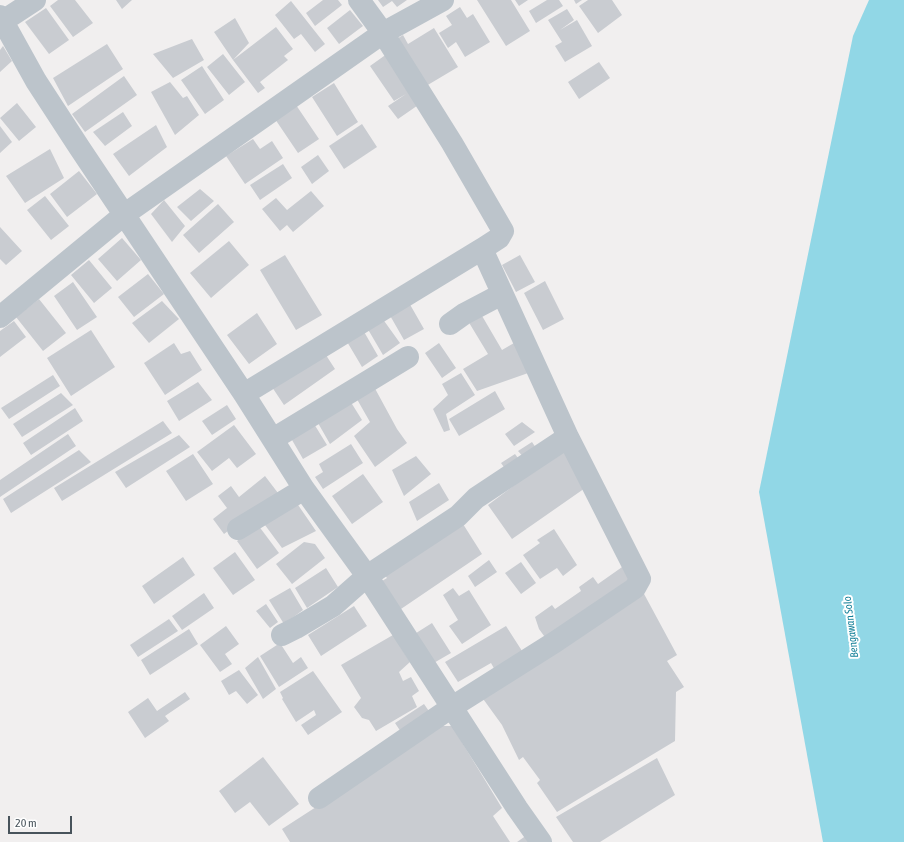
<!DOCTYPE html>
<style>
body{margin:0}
#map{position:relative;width:904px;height:842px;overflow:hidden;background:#f1efef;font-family:"Asap Condensed",sans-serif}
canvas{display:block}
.scale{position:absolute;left:8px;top:816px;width:64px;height:18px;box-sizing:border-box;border:2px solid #48535b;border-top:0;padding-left:5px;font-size:12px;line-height:14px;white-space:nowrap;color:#48535b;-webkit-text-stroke:3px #fff;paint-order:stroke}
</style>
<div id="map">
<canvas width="904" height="842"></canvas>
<div class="scale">20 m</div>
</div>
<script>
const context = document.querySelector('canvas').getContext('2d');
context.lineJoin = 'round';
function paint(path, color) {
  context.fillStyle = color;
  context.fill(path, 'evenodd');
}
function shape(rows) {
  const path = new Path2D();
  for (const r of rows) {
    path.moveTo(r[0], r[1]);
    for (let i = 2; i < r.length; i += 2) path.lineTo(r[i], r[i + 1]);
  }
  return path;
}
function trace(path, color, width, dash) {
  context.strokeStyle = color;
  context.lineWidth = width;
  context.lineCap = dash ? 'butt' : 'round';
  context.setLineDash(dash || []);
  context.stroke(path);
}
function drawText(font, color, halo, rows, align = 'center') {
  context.font = font + ' "Asap Condensed",sans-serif';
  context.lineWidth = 4;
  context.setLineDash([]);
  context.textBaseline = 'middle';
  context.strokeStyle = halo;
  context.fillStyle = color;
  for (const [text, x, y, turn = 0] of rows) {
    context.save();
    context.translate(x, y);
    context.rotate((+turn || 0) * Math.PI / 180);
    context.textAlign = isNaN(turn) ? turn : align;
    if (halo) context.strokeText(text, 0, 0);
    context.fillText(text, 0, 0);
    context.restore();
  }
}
const water = shape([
 [869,0,904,0,904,842,823,842,759,492,853,36]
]);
const building = shape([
 [58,0,75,0,93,23,73,37,50,6],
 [116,0,132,0,122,9],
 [323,0,338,0,342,5,315,26,306,13],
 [378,0,407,0,397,7,392,1,383,7],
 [477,0,511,0,530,31,506,46],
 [515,0,528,0,519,6],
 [547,0,559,0,563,6,536,23,529,11],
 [574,0,582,0,576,4],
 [588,0,612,0,622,15,598,33,579,6],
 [291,1,325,44,315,52,301,34,294,39,275,15],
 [460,7,467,18,473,14,490,42,465,57,456,42,448,48,439,33,452,25,446,16],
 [46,8,69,40,49,54,25,22],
 [567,9,574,20,560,30,577,20,592,46,565,62,555,46,562,42,548,20],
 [350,10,363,26,339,44,327,28],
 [235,18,249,43,233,60,214,32],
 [276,27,293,49,284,56,288,60,260,82,265,88,258,93,233,60],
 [434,28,458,67,421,89,392,42,403,35,408,44],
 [192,39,204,60,173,78,153,54],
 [107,44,123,69,68,106,53,78],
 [3,46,12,61,0,72,0,50],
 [391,51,424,101,398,119,388,106,406,94,394,101,370,66],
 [223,54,245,82,229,95,207,67],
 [599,62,610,78,579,99,568,82],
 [202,66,224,100,205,114,181,80],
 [124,76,137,95,85,132,72,114],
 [170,82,183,98,187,96,199,115,175,135,151,92],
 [334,83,358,122,337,136,312,97],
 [17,103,36,127,19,141,0,118],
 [296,105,319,139,298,153,275,119],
 [123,112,132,126,105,146,93,132],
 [362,124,377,147,344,169,329,146],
 [156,125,167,147,129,176,113,154],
 [0,126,12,142,0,153],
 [253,139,260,149,272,141,283,158,245,184,226,156],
 [50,149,64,178,25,203,6,176],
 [318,155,329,171,312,184,301,167],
 [283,164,292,178,260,200,250,185],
 [79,171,97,194,67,217,50,194],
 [200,189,214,201,191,221,177,207],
 [311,191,324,206,293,232,287,225,280,231,262,209,276,198,287,210],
 [45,196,69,226,51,240,27,210],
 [164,200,185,226,172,242,151,214],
 [218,204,234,222,199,253,183,235],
 [0,227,22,251,6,265,0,259],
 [122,238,141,260,117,281,98,259],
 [229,241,249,265,211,298,190,273],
 [285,255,322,315,296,330,260,270],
 [520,255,535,282,516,292,502,265],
 [89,260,112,288,94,303,71,275],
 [148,274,164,294,134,317,118,297],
 [545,281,564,319,543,330,524,293],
 [73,282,97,317,77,330,54,296],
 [39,299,66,333,43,351,16,317],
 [162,301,179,319,149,343,132,323],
 [408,301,424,329,404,340,388,312],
 [478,309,502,350,514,343,531,372,477,391,463,369,488,354,465,316],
 [257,313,277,344,249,364,227,335],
 [382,318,400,343,383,355,366,326],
 [14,321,26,337,0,357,0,331],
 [91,330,115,367,71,396,47,358],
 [363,330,378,356,362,367,346,340],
 [174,343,181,354,190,351,202,370,165,395,144,363],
 [439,343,456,368,442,378,425,353],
 [322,349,335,369,284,405,270,384],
 [461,373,475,395,446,414,450,430,444,432,433,409,448,395,442,384],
 [53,375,60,386,9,419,1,408],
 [198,382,212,400,179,421,167,401],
 [372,383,397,429,407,443,375,467,354,436,370,422,354,394],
 [495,391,505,409,459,436,449,419],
 [61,393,73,405,22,437,13,424],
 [347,396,362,420,330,444,314,416],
 [227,405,236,419,212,435,202,421],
 [75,408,83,421,31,455,23,443],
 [311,419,327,445,303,459,288,433],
 [163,421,172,433,62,501,54,488],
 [522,422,535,432,514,446,505,434],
 [234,425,256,454,237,468,229,458,212,471,197,452],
 [68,434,76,446,0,497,0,480],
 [179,435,190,447,126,488,115,472],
 [532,442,538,451,525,459,518,451],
 [351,444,363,463,323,489,315,477,323,472,319,464],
 [564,448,588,486,512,539,488,505],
 [79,450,91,462,11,513,3,499],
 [193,454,213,484,186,501,166,471],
 [515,454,521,462,506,470,501,463],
 [416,456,431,474,404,496,392,470],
 [363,474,383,502,352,524,332,496],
 [265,476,278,493,224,534,213,519,227,508,218,496,231,486,239,497],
 [439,483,449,500,417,521,409,502],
 [296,502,316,531,282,548,262,521],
 [463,524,482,554,398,611,382,581,387,578,382,572],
 [258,525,279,553,257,569,237,541],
 [554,529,577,565,563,576,557,568,540,579,523,555,540,543,537,540],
 [304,542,315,544,325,558,292,584,276,564],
 [235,552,255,580,233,595,213,568],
 [183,557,195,575,154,604,142,586],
 [489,560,497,572,475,587,468,576],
 [521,562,536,583,521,594,505,573],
 [625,565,630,584,547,640,539,629,535,617,552,605,555,609,581,591,579,587,593,577,598,584],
 [326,568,338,587,307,608,295,588],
 [290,588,303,610,284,624,269,600],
 [453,588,459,596,469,590,491,625,462,644,449,626,458,620,443,595],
 [643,592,677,655,667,661,684,687,676,692,675,741,557,812,537,783,540,780,523,757,519,760,502,725,481,696],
 [204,593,214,608,182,630,172,616],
 [266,604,278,622,270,628,256,611],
 [354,606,367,626,321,656,308,635],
 [169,619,178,631,138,657,130,645],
 [432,623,451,653,432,664,413,635],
 [226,626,239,644,225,654,232,664,220,672,200,645],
 [506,626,524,654,496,672,491,663,458,682,445,662],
 [189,629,198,644,150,675,141,660],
 [393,635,410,662,399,672,403,681,411,677,419,691,412,696,417,707,376,731,369,720,362,718,354,707,361,698,341,665],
 [280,643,293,663,301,657,308,668,279,687,260,656],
 [258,657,276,689,263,699,245,668],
 [239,670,258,695,247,704,236,691,229,695,221,681],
 [313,671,342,712,308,735,301,725,316,715,314,710,296,722,282,699,283,698,280,692],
 [185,692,190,699,165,716,169,721,145,738,128,712,148,698,157,711],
 [424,704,433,717,405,738,395,723],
 [433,726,452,726,502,808,493,816,510,842,290,842,282,829,426,736],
 [263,757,299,804,269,826,250,802,235,813,219,791],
 [657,758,675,795,600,842,573,842,556,817],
 [527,835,531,842,517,842]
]);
const minor = shape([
 [0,16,36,81,79,147,244,394,304,489,367,576,517,808,541,842],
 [3,21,35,0],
 [0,317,125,214,383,33,443,0],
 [450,324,464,314,502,294],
 [244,394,482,249,499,238,503,231,452,143,383,33,359,0],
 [273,439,408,357],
 [238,529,304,489],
 [282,635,296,628,333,606,367,576,458,516,476,498,568,437],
 [319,798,452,707,555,642,635,588,640,579,568,437,482,249]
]);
const waterNames = [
 ["Bengawan Solo",851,627,-97]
];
paint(water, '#91d7e6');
paint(building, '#c9ccd1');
trace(minor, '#bcc4cb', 22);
drawText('italic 11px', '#168199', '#fff', waterNames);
</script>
